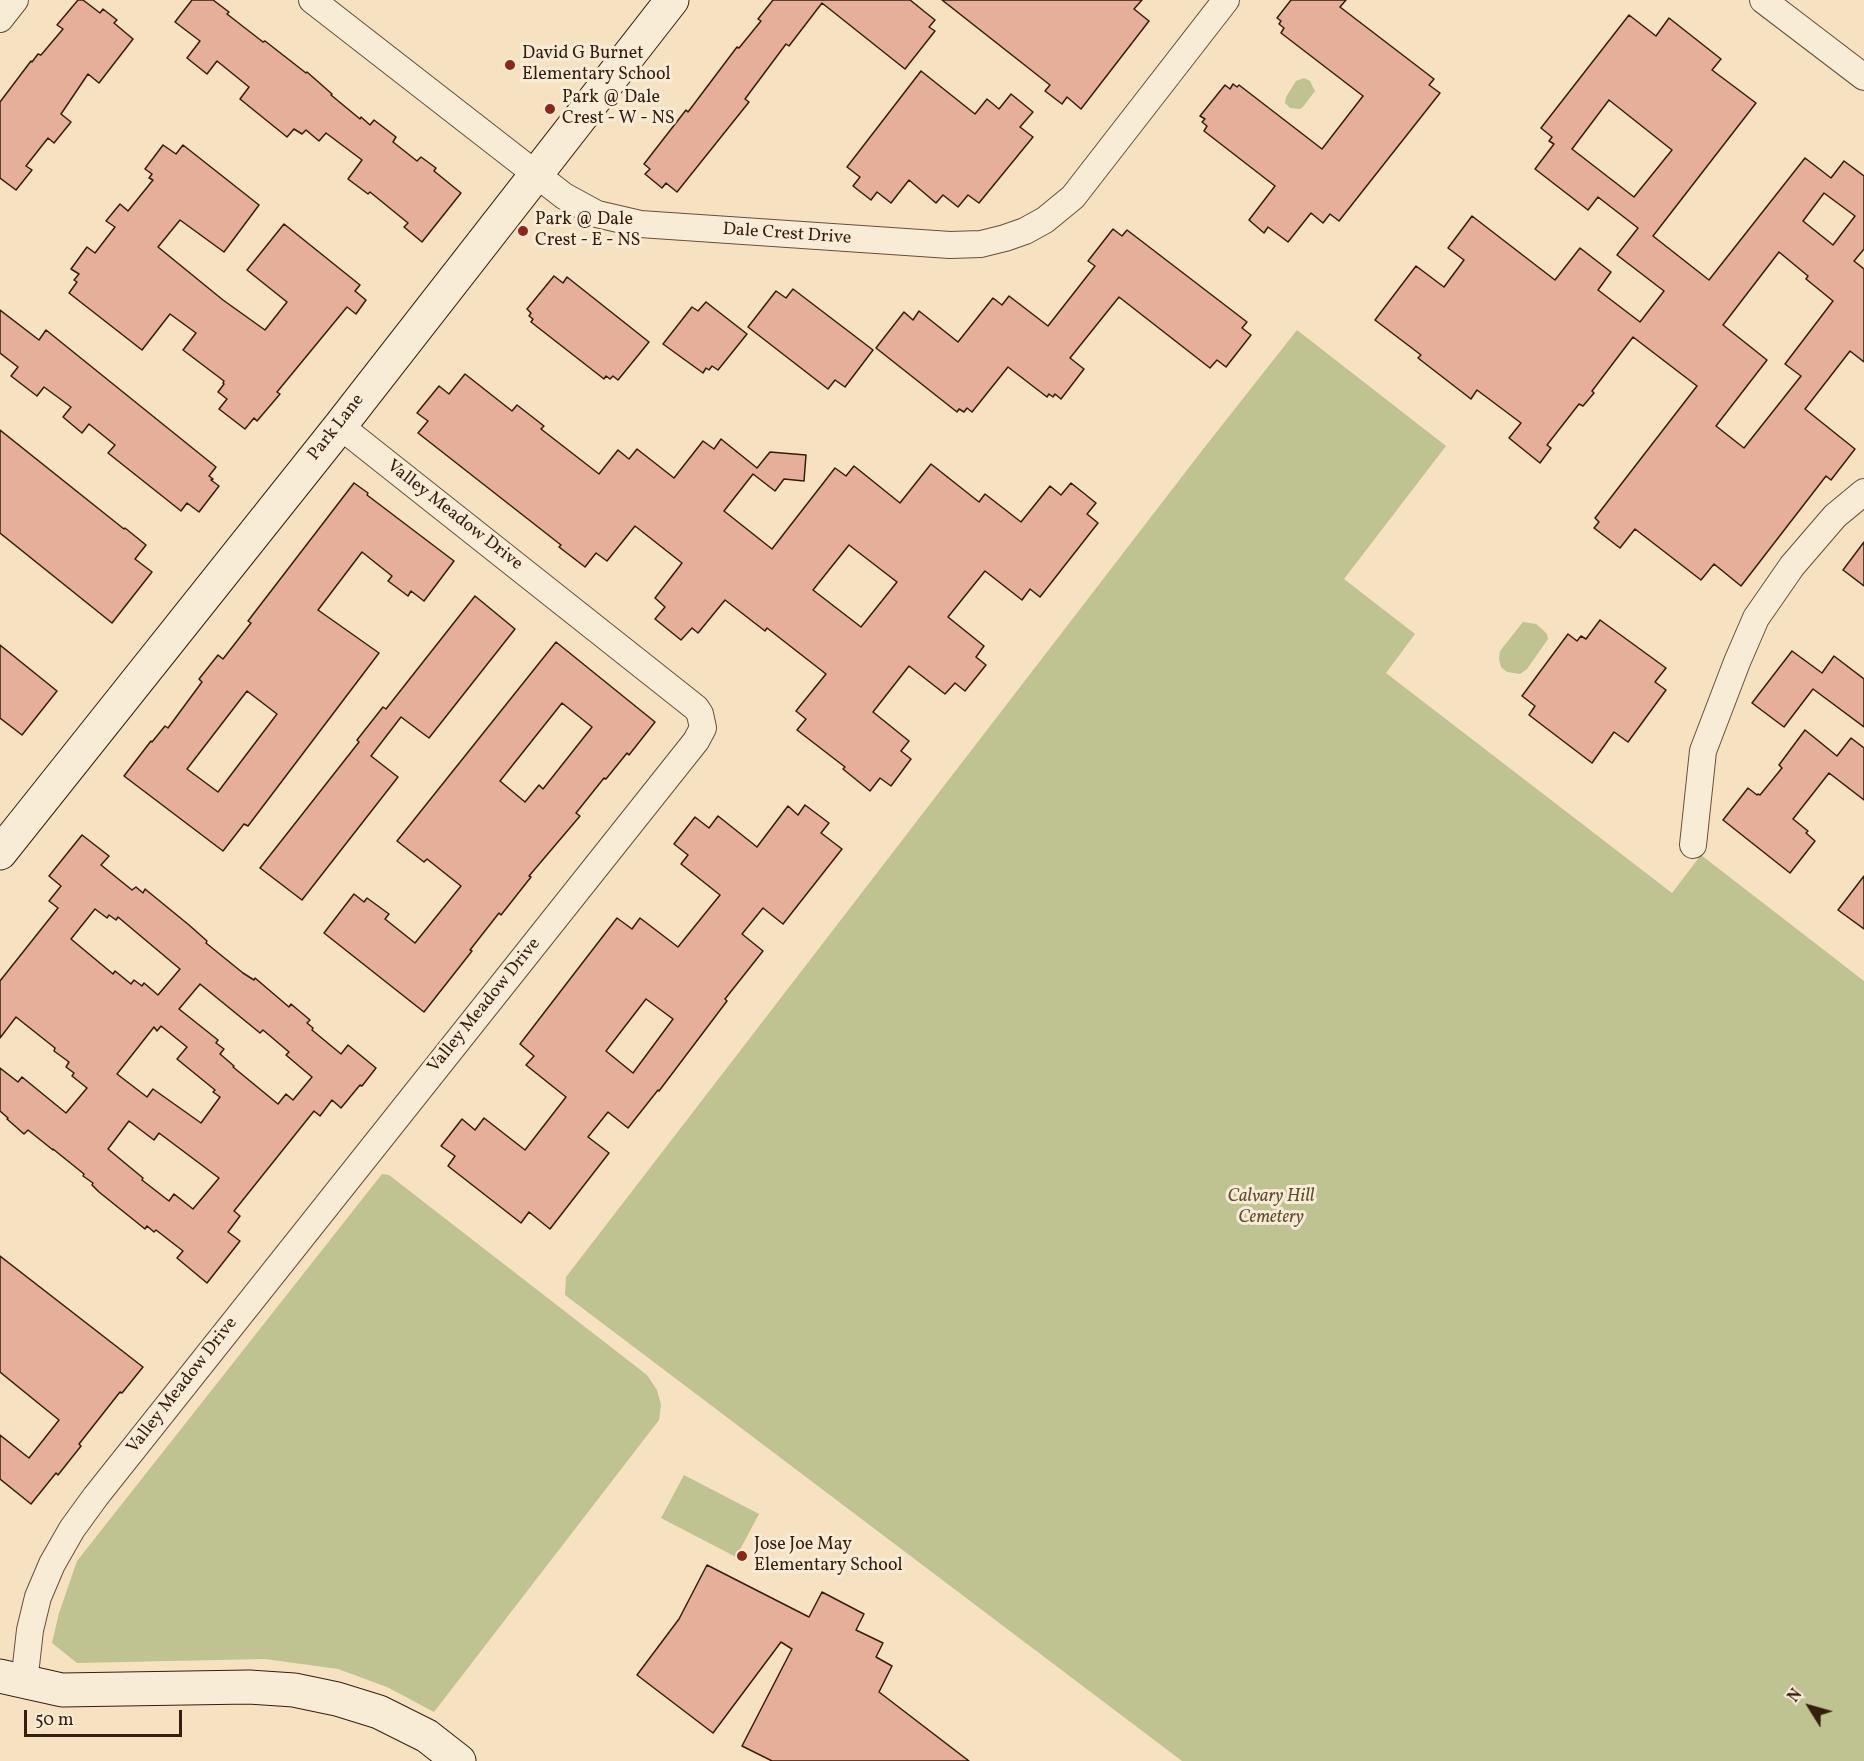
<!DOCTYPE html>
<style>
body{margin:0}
#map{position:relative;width:1864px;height:1761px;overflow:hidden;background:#f6e2c0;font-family:Vollkorn,serif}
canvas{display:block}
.north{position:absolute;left:1780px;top:1677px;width:60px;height:60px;-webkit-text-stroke:4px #f9ecd6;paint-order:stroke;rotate:307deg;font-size:16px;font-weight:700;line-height:24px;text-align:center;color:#361e0e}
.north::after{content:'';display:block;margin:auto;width:21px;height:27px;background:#361e0e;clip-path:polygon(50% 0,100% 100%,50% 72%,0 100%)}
.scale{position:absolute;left:24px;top:1710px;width:158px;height:27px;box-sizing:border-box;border:3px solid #361e0e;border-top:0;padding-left:8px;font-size:18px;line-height:21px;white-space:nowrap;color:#361e0e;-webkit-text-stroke:4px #f9ecd6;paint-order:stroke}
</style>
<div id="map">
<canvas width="1864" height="1761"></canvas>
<div class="north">N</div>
<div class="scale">50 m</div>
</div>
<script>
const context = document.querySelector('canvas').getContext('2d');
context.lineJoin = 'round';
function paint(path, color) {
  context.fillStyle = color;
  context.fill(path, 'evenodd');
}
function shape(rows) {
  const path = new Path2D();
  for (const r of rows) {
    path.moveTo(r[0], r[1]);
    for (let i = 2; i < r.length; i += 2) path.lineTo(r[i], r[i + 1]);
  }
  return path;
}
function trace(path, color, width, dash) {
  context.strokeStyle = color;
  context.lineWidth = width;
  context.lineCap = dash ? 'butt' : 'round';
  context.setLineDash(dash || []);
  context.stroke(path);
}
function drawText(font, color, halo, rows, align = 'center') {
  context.font = font + ' Vollkorn,serif';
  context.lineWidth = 6;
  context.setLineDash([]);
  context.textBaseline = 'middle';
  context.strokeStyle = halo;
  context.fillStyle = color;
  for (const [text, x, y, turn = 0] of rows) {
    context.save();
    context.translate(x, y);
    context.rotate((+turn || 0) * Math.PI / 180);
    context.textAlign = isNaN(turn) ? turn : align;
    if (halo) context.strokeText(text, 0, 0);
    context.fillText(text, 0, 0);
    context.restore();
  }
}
const green = shape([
 [1304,78,1310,81,1315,91,1303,107,1300,109,1290,108,1285,103,1286,97,1296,81],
 [1297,330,1446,446,1344,579,1415,634,1386,673,1672,893,1701,855,1864,981,1864,1761,1182,1761,565,1295,566,1277,1204,448],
 [1523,622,1536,624,1542,629,1547,634,1548,639,1527,669,1520,674,1507,672,1501,667,1499,659,1500,651],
 [382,1174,389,1175,647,1375,657,1390,661,1405,659,1420,434,1712,387,1687,338,1669,265,1659,77,1663,52,1643,59,1613,77,1561],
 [684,1475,759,1514,736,1557,661,1518]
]);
const building = shape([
 [78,0,83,0,100,13,103,9,117,20,114,23,133,39,99,83,88,74,61,114,71,122,54,143,48,138,26,166,32,170,16,190,0,178,0,102,31,61,32,62,38,54,41,55,63,29,57,25,78,0],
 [192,0,213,0,229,12,227,14,263,42,265,41,306,73,307,72,332,94,331,95,360,119,361,117,370,125,374,120,396,137,393,142,417,161,421,157,436,168,434,171,461,193,422,242,404,227,408,223,370,192,368,194,348,179,362,160,326,133,319,141,306,130,302,134,294,129,287,137,240,99,249,87,217,61,207,74,187,58,200,41,175,22,192,0],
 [773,0,910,0,935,20,929,27,935,31,905,69,822,3,789,46,786,44,745,99,749,102,677,192,666,183,662,188,645,174,650,169,644,164,686,110,688,112,737,47,739,48,761,21,758,19,773,0],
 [942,0,1142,0,1134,9,1149,21,1081,109,1067,97,1062,104,1045,91,1050,85,942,0],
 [1291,0,1346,0,1340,7,1434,79,1429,85,1440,93,1339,221,1330,214,1323,223,1311,213,1288,242,1268,227,1264,233,1249,220,1275,186,1204,131,1207,126,1202,122,1205,119,1200,116,1225,85,1230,89,1233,84,1237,87,1239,85,1322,149,1363,96,1281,33,1284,28,1279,24,1281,21,1277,18,1291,0],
 [1629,15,1656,36,1669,18,1721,59,1712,70,1756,103,1653,236,1709,280,1805,158,1831,178,1844,161,1864,176,1864,249,1854,261,1864,269,1864,362,1850,351,1805,409,1855,449,1831,480,1826,476,1741,586,1714,564,1701,580,1635,529,1620,548,1594,528,1599,522,1595,518,1697,386,1633,337,1592,391,1594,393,1583,406,1579,404,1547,445,1551,448,1540,463,1509,438,1521,423,1477,390,1471,399,1418,358,1421,355,1375,320,1416,266,1444,287,1464,260,1448,248,1472,216,1555,280,1580,248,1611,272,1598,290,1640,322,1664,291,1617,255,1638,228,1598,197,1588,210,1535,169,1554,144,1549,141,1552,137,1541,128,1629,15],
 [1609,100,1672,150,1634,197,1572,149,1609,100],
 [1824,193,1855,216,1833,245,1803,221,1824,193],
 [1779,252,1808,276,1806,279,1833,301,1785,364,1801,376,1744,448,1716,426,1767,360,1723,325,1779,252],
 [921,71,975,114,987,99,999,109,1011,94,1033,112,1020,127,1033,137,979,203,968,195,958,207,943,195,936,203,909,180,891,203,877,192,871,200,853,186,860,177,847,167,921,71],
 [163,145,176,154,183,145,259,205,224,252,180,220,158,247,223,300,265,330,287,302,247,270,284,224,360,285,355,291,366,300,356,314,347,307,277,392,280,394,257,421,254,418,245,429,219,409,227,399,218,392,224,384,223,383,224,381,183,350,196,333,170,314,142,350,69,293,77,282,74,280,79,274,71,269,87,247,95,253,115,227,106,221,120,204,128,211,153,180,149,178,152,174,145,169,163,145],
 [1113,229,1122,236,1127,230,1247,322,1242,328,1251,335,1226,367,1217,360,1210,368,1119,297,1070,358,1084,369,1061,399,1055,394,1053,397,1049,394,1047,397,1008,367,972,412,967,408,964,412,959,409,957,412,876,348,904,312,913,320,919,311,958,342,993,298,1002,305,1009,296,1048,326,1095,266,1088,261,1113,229],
 [554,276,563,283,567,277,649,342,618,380,613,376,610,379,606,376,604,379,531,322,533,319,529,316,531,313,527,309,554,276],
 [793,289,873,350,845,387,835,380,828,389,748,327,776,291,786,298,793,289],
 [706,302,747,334,718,370,712,366,709,370,706,368,703,373,663,344,692,307,698,311,706,302],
 [0,310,39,340,46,330,216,467,209,476,213,479,211,480,219,486,199,512,187,503,181,511,108,453,115,445,89,424,82,433,63,417,71,407,44,387,37,396,11,376,18,367,0,353,0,310],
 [465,374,512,411,517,405,544,426,541,429,599,474,618,450,629,459,637,449,674,478,703,441,714,449,721,439,757,468,770,452,806,455,804,481,784,479,775,491,753,474,724,511,772,549,835,468,846,476,854,466,900,503,931,464,979,502,985,494,1021,522,1050,486,1061,495,1071,483,1096,503,1087,514,1098,523,1040,597,1030,589,1022,600,985,571,948,617,984,646,976,657,986,665,965,691,955,683,945,694,909,666,873,712,909,741,901,751,911,759,891,786,880,778,870,791,843,769,845,767,797,730,806,719,796,711,826,674,767,628,765,631,725,600,698,633,692,628,681,640,655,619,665,607,655,598,682,563,635,526,607,561,596,553,585,567,559,547,561,545,418,433,428,421,417,413,439,386,449,394,465,374],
 [849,545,897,582,861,627,813,590,849,545],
 [0,430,124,529,125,528,146,545,135,559,152,572,112,623,0,533,0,430],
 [354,483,368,493,367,495,454,561,424,601,411,591,408,596,388,581,392,576,362,552,318,610,379,653,248,826,244,824,223,851,124,776,151,741,152,742,165,726,168,728,202,682,199,679,218,655,223,659,251,623,248,621,354,483],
 [247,691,277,714,218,792,187,769,247,691],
 [1864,542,1864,586,1843,570,1864,542],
 [475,596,515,629,429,738,401,717,371,756,398,777,302,900,260,868,359,742,357,740,383,707,386,709,475,596],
 [1600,620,1666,668,1655,682,1666,690,1628,742,1614,732,1592,763,1529,715,1535,706,1522,696,1568,634,1577,641,1581,636,1586,639,1600,620],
 [556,642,655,722,629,755,627,753,606,779,604,778,576,813,580,816,529,876,531,877,501,915,499,913,470,950,472,951,424,1012,324,933,354,894,364,902,367,898,389,914,385,919,415,943,461,886,427,859,424,862,397,841,556,642],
 [562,703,592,727,543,789,539,785,525,802,500,781,562,703],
 [0,645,57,691,22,735,0,718,0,645],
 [1792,651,1822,673,1834,656,1864,679,1864,727,1813,689,1784,727,1752,703,1792,651],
 [1805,730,1837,756,1851,738,1864,748,1864,800,1829,773,1793,819,1808,831,1806,833,1815,841,1790,873,1723,820,1748,788,1757,795,1758,794,1760,795,1782,768,1779,765,1805,730],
 [805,805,829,823,821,833,842,849,783,924,763,908,742,934,763,951,725,999,727,1001,659,1091,658,1090,628,1128,608,1112,588,1137,609,1153,550,1229,529,1212,521,1223,448,1166,455,1156,441,1146,462,1119,475,1130,484,1118,525,1150,566,1097,526,1065,534,1056,520,1044,617,918,632,929,640,918,678,947,720,895,681,864,688,855,674,844,695,817,709,828,718,816,757,847,788,806,798,815,805,805],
 [646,999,673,1019,633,1073,606,1051,646,999],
 [82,835,109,856,101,865,132,890,136,887,143,893,145,889,189,925,207,941,206,943,243,973,254,980,255,978,289,1007,291,1004,310,1020,307,1023,313,1028,312,1030,341,1054,348,1045,376,1068,362,1086,360,1085,341,1108,332,1100,320,1116,314,1111,234,1211,240,1216,228,1232,240,1241,207,1283,177,1258,183,1251,156,1230,154,1232,147,1226,145,1229,99,1192,92,1185,93,1183,83,1176,84,1174,53,1149,53,1150,28,1130,24,1134,7,1119,8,1118,0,1111,0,1068,18,1082,22,1077,66,1113,87,1088,72,1076,74,1073,66,1067,69,1062,54,1051,55,1048,16,1017,0,1038,0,981,58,908,49,901,61,886,49,876,82,835],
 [95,909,107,918,109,915,116,920,118,917,180,969,158,995,144,983,142,986,134,980,131,984,115,971,113,974,71,939,95,909],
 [200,984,260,1033,263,1030,289,1052,286,1055,312,1077,293,1100,286,1094,278,1104,233,1067,234,1066,220,1054,224,1049,216,1043,218,1040,179,1009,200,984],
 [161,1026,187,1047,177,1059,215,1090,213,1092,220,1097,201,1123,153,1089,147,1097,117,1074,154,1027,157,1031,161,1026],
 [129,1121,154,1140,159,1133,219,1178,193,1209,174,1194,169,1201,142,1180,143,1178,108,1149,129,1121],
 [1864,876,1864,929,1838,910,1864,876],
 [0,1256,143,1367,122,1393,120,1392,79,1444,81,1446,58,1475,56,1473,31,1504,0,1479,0,1435,29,1458,59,1420,0,1372,0,1256],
 [707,1565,809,1617,822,1592,864,1614,856,1630,883,1643,876,1657,892,1666,879,1692,969,1761,772,1761,742,1746,792,1649,781,1642,713,1733,637,1675,679,1619,707,1565]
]);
const street = shape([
 [312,0,564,196,597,214,640,224,950,245,981,244,1005,238,1025,231,1045,220,1073,197,1226,0],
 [1763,0,1864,77],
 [0,19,15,0],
 [1693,845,1703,751,1737,662,1756,618,1792,566,1835,516,1864,492],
 [24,1683,30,1630,38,1597,52,1564,72,1529,96,1496,696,741,703,728,700,714,696,708,340,426]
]);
const secondary = shape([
 [0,853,340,426,672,0],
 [0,1676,62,1690,249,1687,294,1690,337,1699,379,1712,427,1736,459,1761]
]);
const markers = [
 [510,65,6,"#8f2418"],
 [550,109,6,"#8f2418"],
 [523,231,6,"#8f2418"],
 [742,1556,6,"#8f2418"]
];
const poiNames = [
 ["David G Burnet",522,55],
 ["Elementary School",522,76],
 ["Park @ Dale",562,99],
 ["Crest - W - NS",562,120],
 ["Park @ Dale",535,221],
 ["Crest - E - NS",535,242],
 ["Jose Joe May",754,1546],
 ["Elementary School",754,1567]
];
const streetNames = [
 ["Dale Crest Drive",787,235,4],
 ["Park Lane",337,428,-52],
 ["Valley Meadow Drive",454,516,38],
 ["Valley Meadow Drive",485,1006,-51],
 ["Valley Meadow Drive",183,1386,-52]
];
const parkNames = [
 ["Calvary Hill",1271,1198],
 ["Cemetery",1271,1219]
];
paint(green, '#bfc291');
paint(building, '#e6af9a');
trace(building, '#361e0e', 1.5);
trace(street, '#664f3a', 28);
trace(secondary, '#361e0e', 35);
trace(street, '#f9ecd6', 26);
trace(secondary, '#f9ecd6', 33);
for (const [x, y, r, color] of markers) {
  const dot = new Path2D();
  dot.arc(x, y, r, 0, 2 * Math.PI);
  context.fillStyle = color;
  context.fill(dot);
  trace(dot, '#f9ecd6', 2);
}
drawText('18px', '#361e0e', '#f9ecd6', poiNames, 'left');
drawText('18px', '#361e0e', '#f9ecd6', streetNames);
drawText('italic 18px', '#5f4f35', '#f9ecd6', parkNames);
</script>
